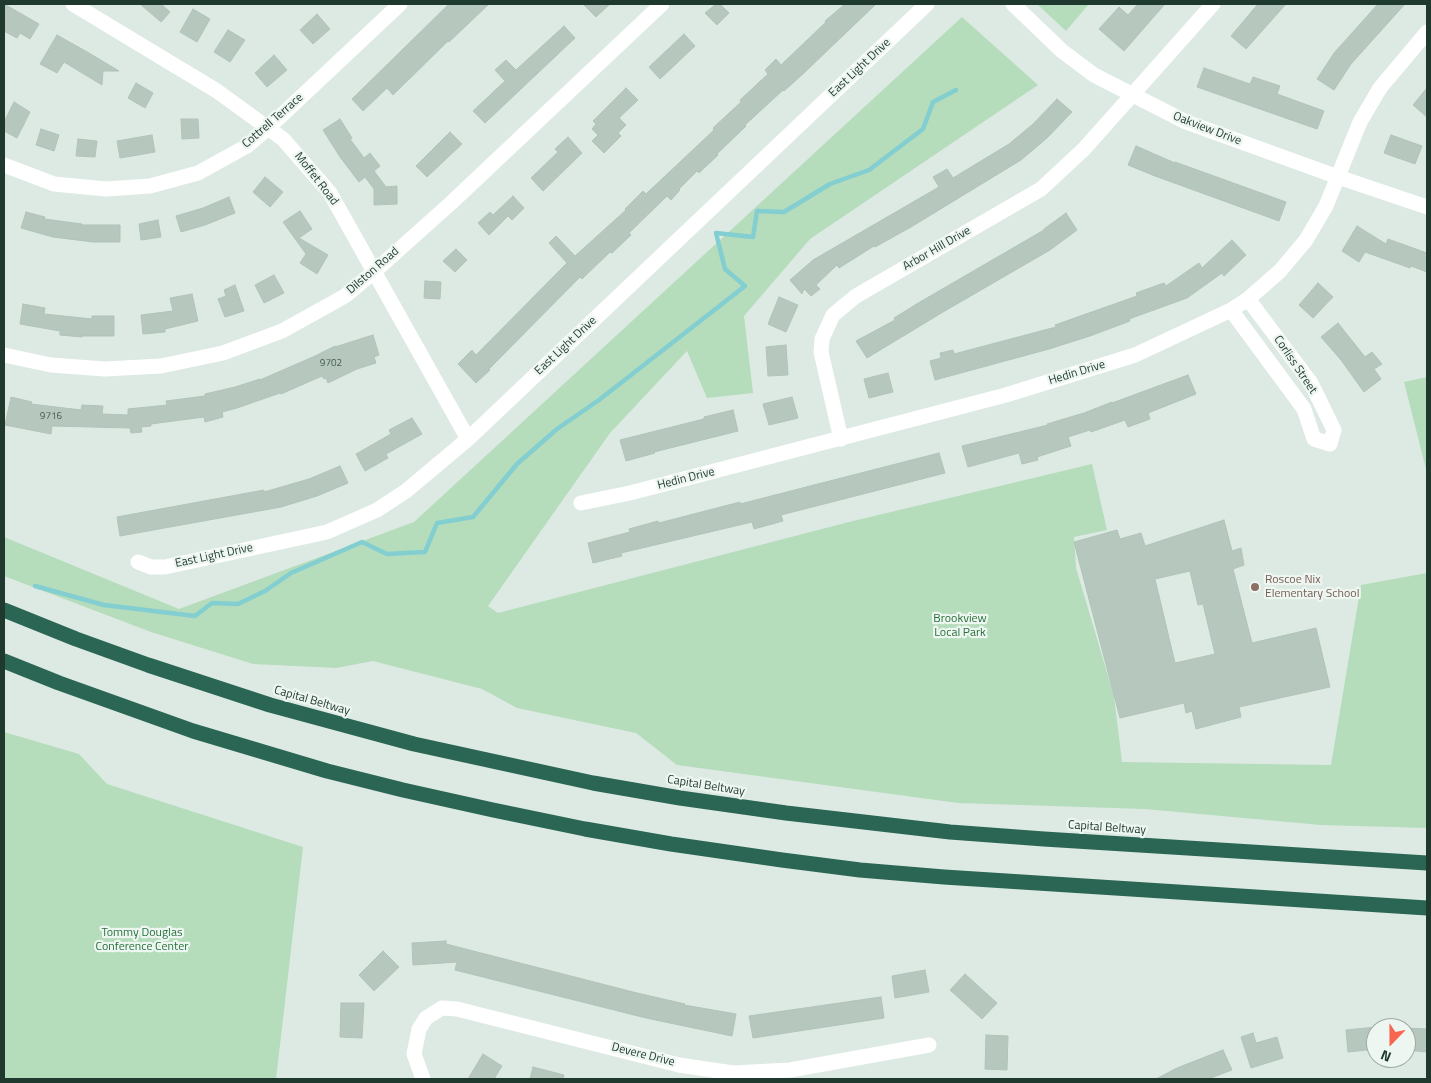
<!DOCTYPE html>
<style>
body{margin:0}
#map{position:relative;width:1431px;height:1083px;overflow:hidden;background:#ddeae3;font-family:"Titillium Web",sans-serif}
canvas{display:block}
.frame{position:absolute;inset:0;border:5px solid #1f392f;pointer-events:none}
.north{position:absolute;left:1366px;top:1018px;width:50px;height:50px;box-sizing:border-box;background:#eef6f1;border:1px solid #9baaa3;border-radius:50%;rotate:202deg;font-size:14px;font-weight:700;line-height:20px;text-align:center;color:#1f392f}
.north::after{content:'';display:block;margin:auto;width:18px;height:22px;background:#f56550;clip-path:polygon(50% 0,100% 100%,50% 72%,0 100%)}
</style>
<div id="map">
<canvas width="1431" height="1083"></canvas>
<div class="frame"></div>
<div class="north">N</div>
</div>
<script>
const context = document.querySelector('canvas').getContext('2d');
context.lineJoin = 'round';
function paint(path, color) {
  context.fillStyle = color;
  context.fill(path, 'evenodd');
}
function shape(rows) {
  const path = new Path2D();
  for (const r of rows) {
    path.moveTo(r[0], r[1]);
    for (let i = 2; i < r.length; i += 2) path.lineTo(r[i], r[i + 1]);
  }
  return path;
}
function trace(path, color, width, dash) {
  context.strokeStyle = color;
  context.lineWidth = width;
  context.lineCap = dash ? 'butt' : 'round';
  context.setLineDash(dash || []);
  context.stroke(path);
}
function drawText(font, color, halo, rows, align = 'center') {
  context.font = font + ' "Titillium Web",sans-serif';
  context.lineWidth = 4.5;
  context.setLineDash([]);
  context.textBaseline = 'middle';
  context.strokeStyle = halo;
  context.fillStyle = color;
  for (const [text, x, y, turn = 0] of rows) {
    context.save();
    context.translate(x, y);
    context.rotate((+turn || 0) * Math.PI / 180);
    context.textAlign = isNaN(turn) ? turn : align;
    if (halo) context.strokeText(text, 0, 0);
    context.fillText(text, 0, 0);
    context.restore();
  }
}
const green = shape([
 [1037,4,1089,4,1066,31],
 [962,17,1038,85,810,239,744,316,753,393,707,398,687,351,610,433,488,606,498,613,849,522,1092,464,1107,530,1074,537,1076,568,1114,696,1122,762,1331,765,1361,585,1427,573,1427,828,1321,825,1145,809,958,803,677,765,636,733,517,708,482,689,373,661,336,668,253,664,151,632,4,576,4,537,179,609,414,522],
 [1427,377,1427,473,1404,382],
 [4,732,79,754,107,784,303,847,276,1079,4,1079]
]);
const stream = shape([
 [35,586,104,605,195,616,212,603,238,604,265,591,291,573,362,542,387,554,425,552,437,523,473,517,517,464,557,429,599,400,745,286,725,269,716,233,753,237,757,211,784,212,830,184,869,170,923,129,933,102,956,90]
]);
const building = shape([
 [4,4,39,24,30,39,20,33,17,38,4,31,4,4],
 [140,4,161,4,170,12,161,22,140,4],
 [449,4,489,4,449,42,448,41,393,95,387,88,363,111,352,99,449,4],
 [583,4,610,4,596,17,583,4],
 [716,4,720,4,729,13,717,25,705,13,716,4],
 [845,4,876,4,804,73,784,91,783,90,745,125,746,126,717,154,718,155,699,173,697,171,679,189,680,190,671,200,667,196,629,233,631,235,612,253,610,252,582,279,580,277,489,369,490,370,476,383,458,364,472,350,476,355,567,263,549,243,556,236,575,256,626,210,625,209,643,191,646,194,714,130,713,128,741,102,740,100,768,74,765,70,776,59,781,65,826,22,825,21,845,4],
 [1138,4,1165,4,1124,51,1099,29,1119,7,1128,15,1138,4],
 [1258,4,1286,4,1246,49,1231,36,1258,4],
 [1378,4,1405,4,1351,64,1334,90,1317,79,1334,53,1378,4],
 [193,9,210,19,197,42,180,32,193,9],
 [317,14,330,29,313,44,300,30,317,14],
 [564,26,575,38,485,123,473,111,505,81,495,70,506,60,516,70,564,26],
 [228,30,245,40,230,62,214,52,228,30],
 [684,34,695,46,660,79,649,67,684,34],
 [57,35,89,53,119,71,103,71,102,85,64,62,57,73,40,64,57,35],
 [274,55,287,70,267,87,255,73,274,55],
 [1204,68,1250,84,1253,77,1280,86,1277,94,1324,111,1317,129,1197,87,1204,68],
 [136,83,153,93,145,108,128,98,136,83],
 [626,88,638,100,619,118,626,125,618,133,621,136,604,153,592,141,598,135,592,129,596,124,593,121,626,88],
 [1427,88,1427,117,1413,105,1427,88],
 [1057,99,1072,112,1047,138,1021,160,911,227,875,247,874,246,839,268,837,265,816,285,820,289,811,296,804,289,802,294,790,280,813,260,939,187,933,177,947,169,953,178,1009,144,1033,124,1057,99],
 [14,102,30,112,17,138,4,131,4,122,14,102],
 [181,119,198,119,199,138,182,139,181,119],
 [340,119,352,138,350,139,364,158,370,153,380,166,374,171,386,187,397,186,397,204,374,205,374,189,365,177,359,182,340,157,323,130,340,119],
 [41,129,59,135,54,151,36,145,41,129],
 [450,132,462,144,427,177,416,166,450,132],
 [152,135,155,152,120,158,117,141,152,135],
 [1391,135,1422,146,1415,164,1384,153,1391,135],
 [568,137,582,153,543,191,531,178,558,152,555,149,568,137],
 [78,139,97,141,95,157,76,156,78,139],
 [1136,146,1175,163,1175,162,1286,202,1279,221,1155,176,1128,165,1136,146],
 [265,177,283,192,270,207,253,192,265,177],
 [513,196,524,208,512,220,508,216,489,235,478,223,490,212,493,215,513,196],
 [229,197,235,213,205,225,181,232,176,216,203,208,229,197],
 [300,211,312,229,299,238,328,255,317,274,300,263,306,254,283,222,300,211],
 [26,212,45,217,44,219,82,224,82,225,120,225,120,242,93,242,53,237,21,228,26,212],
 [1066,213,1077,230,1050,250,943,312,867,358,856,341,895,320,894,318,920,302,1044,230,1044,229,1066,213],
 [158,220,161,237,141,240,139,224,158,220],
 [1357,226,1386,244,1388,239,1427,253,1427,272,1411,266,1410,268,1365,252,1359,262,1342,251,1357,226],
 [1232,240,1246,255,1224,276,1222,273,1187,298,1129,319,1130,321,1090,336,1049,349,935,380,930,361,941,358,940,353,953,350,954,354,1056,327,1055,325,1137,296,1136,293,1164,283,1166,286,1199,263,1202,268,1232,240],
 [456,249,467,260,455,272,443,261,456,249],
 [274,275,284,293,264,303,255,285,274,275],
 [425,281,441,282,440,299,424,298,425,281],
 [1318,283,1333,297,1313,318,1299,305,1318,283],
 [235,285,244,311,225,317,218,299,226,296,224,290,235,285],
 [192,294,198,321,165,329,165,332,143,334,141,315,173,311,170,298,192,294],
 [779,297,798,305,786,332,768,324,779,297],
 [23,304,45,308,44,314,92,319,92,316,114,316,114,336,82,336,82,337,60,335,60,331,20,324,23,304],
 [1338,323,1365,357,1372,352,1382,364,1374,369,1381,379,1364,392,1341,360,1321,337,1338,323],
 [373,335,379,355,374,357,376,363,357,369,328,383,326,378,324,379,322,376,281,394,280,393,237,408,222,412,223,417,205,422,204,417,151,424,151,426,141,427,142,432,131,433,130,428,52,426,51,434,5,425,11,397,32,402,31,404,81,410,82,405,103,406,102,414,128,415,128,409,167,405,166,401,205,396,205,394,235,387,260,379,260,380,315,356,335,346,335,347,373,335],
 [786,345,788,375,768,376,766,347,786,345],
 [888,373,893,392,869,398,864,379,888,373],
 [1188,375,1196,394,1148,413,1150,419,1128,427,1125,420,1091,432,1090,430,1068,437,1071,446,1037,457,1038,460,1022,464,1019,453,968,467,962,446,1048,425,1047,424,1084,413,1112,402,1112,403,1188,375],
 [792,397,798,418,769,425,763,404,792,397],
 [733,410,738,431,654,452,655,453,626,461,620,440,704,419,704,417,733,410],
 [412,418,422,434,386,454,388,458,365,471,356,454,391,434,389,430,412,418],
 [939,453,945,473,781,515,783,521,754,529,752,522,621,553,622,556,593,563,588,543,630,532,629,529,658,521,659,523,740,502,740,504,939,453],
 [340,466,348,483,317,496,281,507,120,536,117,517,264,490,264,492,309,479,340,466],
 [1224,520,1232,551,1241,548,1244,565,1233,569,1252,643,1316,628,1330,687,1239,707,1241,717,1196,729,1192,711,1186,713,1184,703,1120,718,1074,542,1117,530,1120,539,1141,533,1145,546,1224,520],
 [1190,571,1198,605,1203,604,1215,654,1175,663,1155,579,1190,571],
 [446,941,446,944,637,993,685,1004,684,1005,736,1014,732,1036,646,1018,455,970,457,962,413,965,412,943,446,941],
 [383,951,399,967,374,991,359,975,383,951],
 [925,970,929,992,895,998,892,976,925,970],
 [965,974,997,1003,982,1019,950,990,965,974],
 [881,997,884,1018,753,1038,749,1016,881,997],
 [341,1003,364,1003,362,1038,340,1037,341,1003],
 [1376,1027,1376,1049,1348,1052,1346,1030,1376,1027],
 [1406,1028,1427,1029,1427,1052,1406,1050,1406,1028],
 [1253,1033,1256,1043,1277,1037,1283,1058,1251,1068,1241,1037,1253,1033],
 [986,1035,1008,1036,1007,1070,985,1069,986,1035],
 [1223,1050,1232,1070,1208,1079,1156,1079,1177,1068,1223,1050],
 [483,1054,502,1066,494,1079,468,1079,483,1054],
 [533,1067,564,1075,563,1079,530,1079,533,1067]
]);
const minor = shape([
 [73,4,217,91,283,139,330,193,468,439],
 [1013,4,1062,51,1094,75,1186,122,1338,177,1427,207],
 [4,165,54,184,106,189,150,186,198,173,247,146,268,128,400,4],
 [1231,310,1304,409,1314,439,1330,444,1334,430,1311,383,1248,299],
 [4,355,51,365,105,369,161,366,223,353,282,331,345,296,375,271,451,203,662,4],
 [841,439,821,352,822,339,833,315,856,296,1041,189,1084,149,1213,4],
 [581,503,630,493,1006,395,1135,355,1231,310,1248,299,1280,271,1306,240,1326,206,1360,122,1380,88,1427,32],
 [138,562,151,567,165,567,327,532,377,510,406,491,468,439,927,4],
 [423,1079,414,1054,419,1029,426,1018,442,1008,457,1009,679,1065,733,1073,790,1070,929,1045]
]);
const motorway = shape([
 [4,610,76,639,148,665,270,705,414,744,593,783,680,798,786,813,950,832,1044,839,1427,863],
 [4,661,59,683,193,731,327,771,403,790,493,810,585,829,671,844,782,860,860,870,944,877,1427,908]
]);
const markers = [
 [1255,587,5,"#8d6e63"]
];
const numberNames = [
 ["9702",331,364],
 ["9716",51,417]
];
const streetNames = [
 ["East Light Drive",860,68,-43],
 ["Cottrell Terrace",273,121,-41],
 ["Oakview Drive",1207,129,21],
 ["Moffet Road",316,179,52],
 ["Arbor Hill Drive",937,249,-30],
 ["Dilston Road",373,271,-41],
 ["East Light Drive",566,346,-43],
 ["Corliss Street",1295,365,56],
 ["Hedin Drive",1077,373,-17],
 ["Hedin Drive",686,479,-14],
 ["East Light Drive",214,556,-12],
 ["Capital Beltway",312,701,16],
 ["Capital Beltway",706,786,9],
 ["Capital Beltway",1107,828,4],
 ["Devere Drive",643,1055,14]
];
const educationNames = [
 ["Roscoe Nix",1265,580],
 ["Elementary School",1265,594]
];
const parkNames = [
 ["Brookview",960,619],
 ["Local Park",960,633],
 ["Tommy Douglas",142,933],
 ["Conference Center",142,947]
];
paint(green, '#b5dcbb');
trace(stream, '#83ced1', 4.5);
paint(building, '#b6c7be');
trace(building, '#b0c3b9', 1);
trace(minor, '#fff', 15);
trace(motorway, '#2a6653', 15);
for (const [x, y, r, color] of markers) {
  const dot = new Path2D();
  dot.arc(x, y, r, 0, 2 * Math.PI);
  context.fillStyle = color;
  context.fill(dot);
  trace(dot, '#eef6f1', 2);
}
drawText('10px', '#455c53', null, numberNames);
drawText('12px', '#1f392f', '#eef6f1', streetNames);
drawText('12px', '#785e54', '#eef6f1', educationNames, 'left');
drawText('12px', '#28713c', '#eef6f1', parkNames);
</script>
